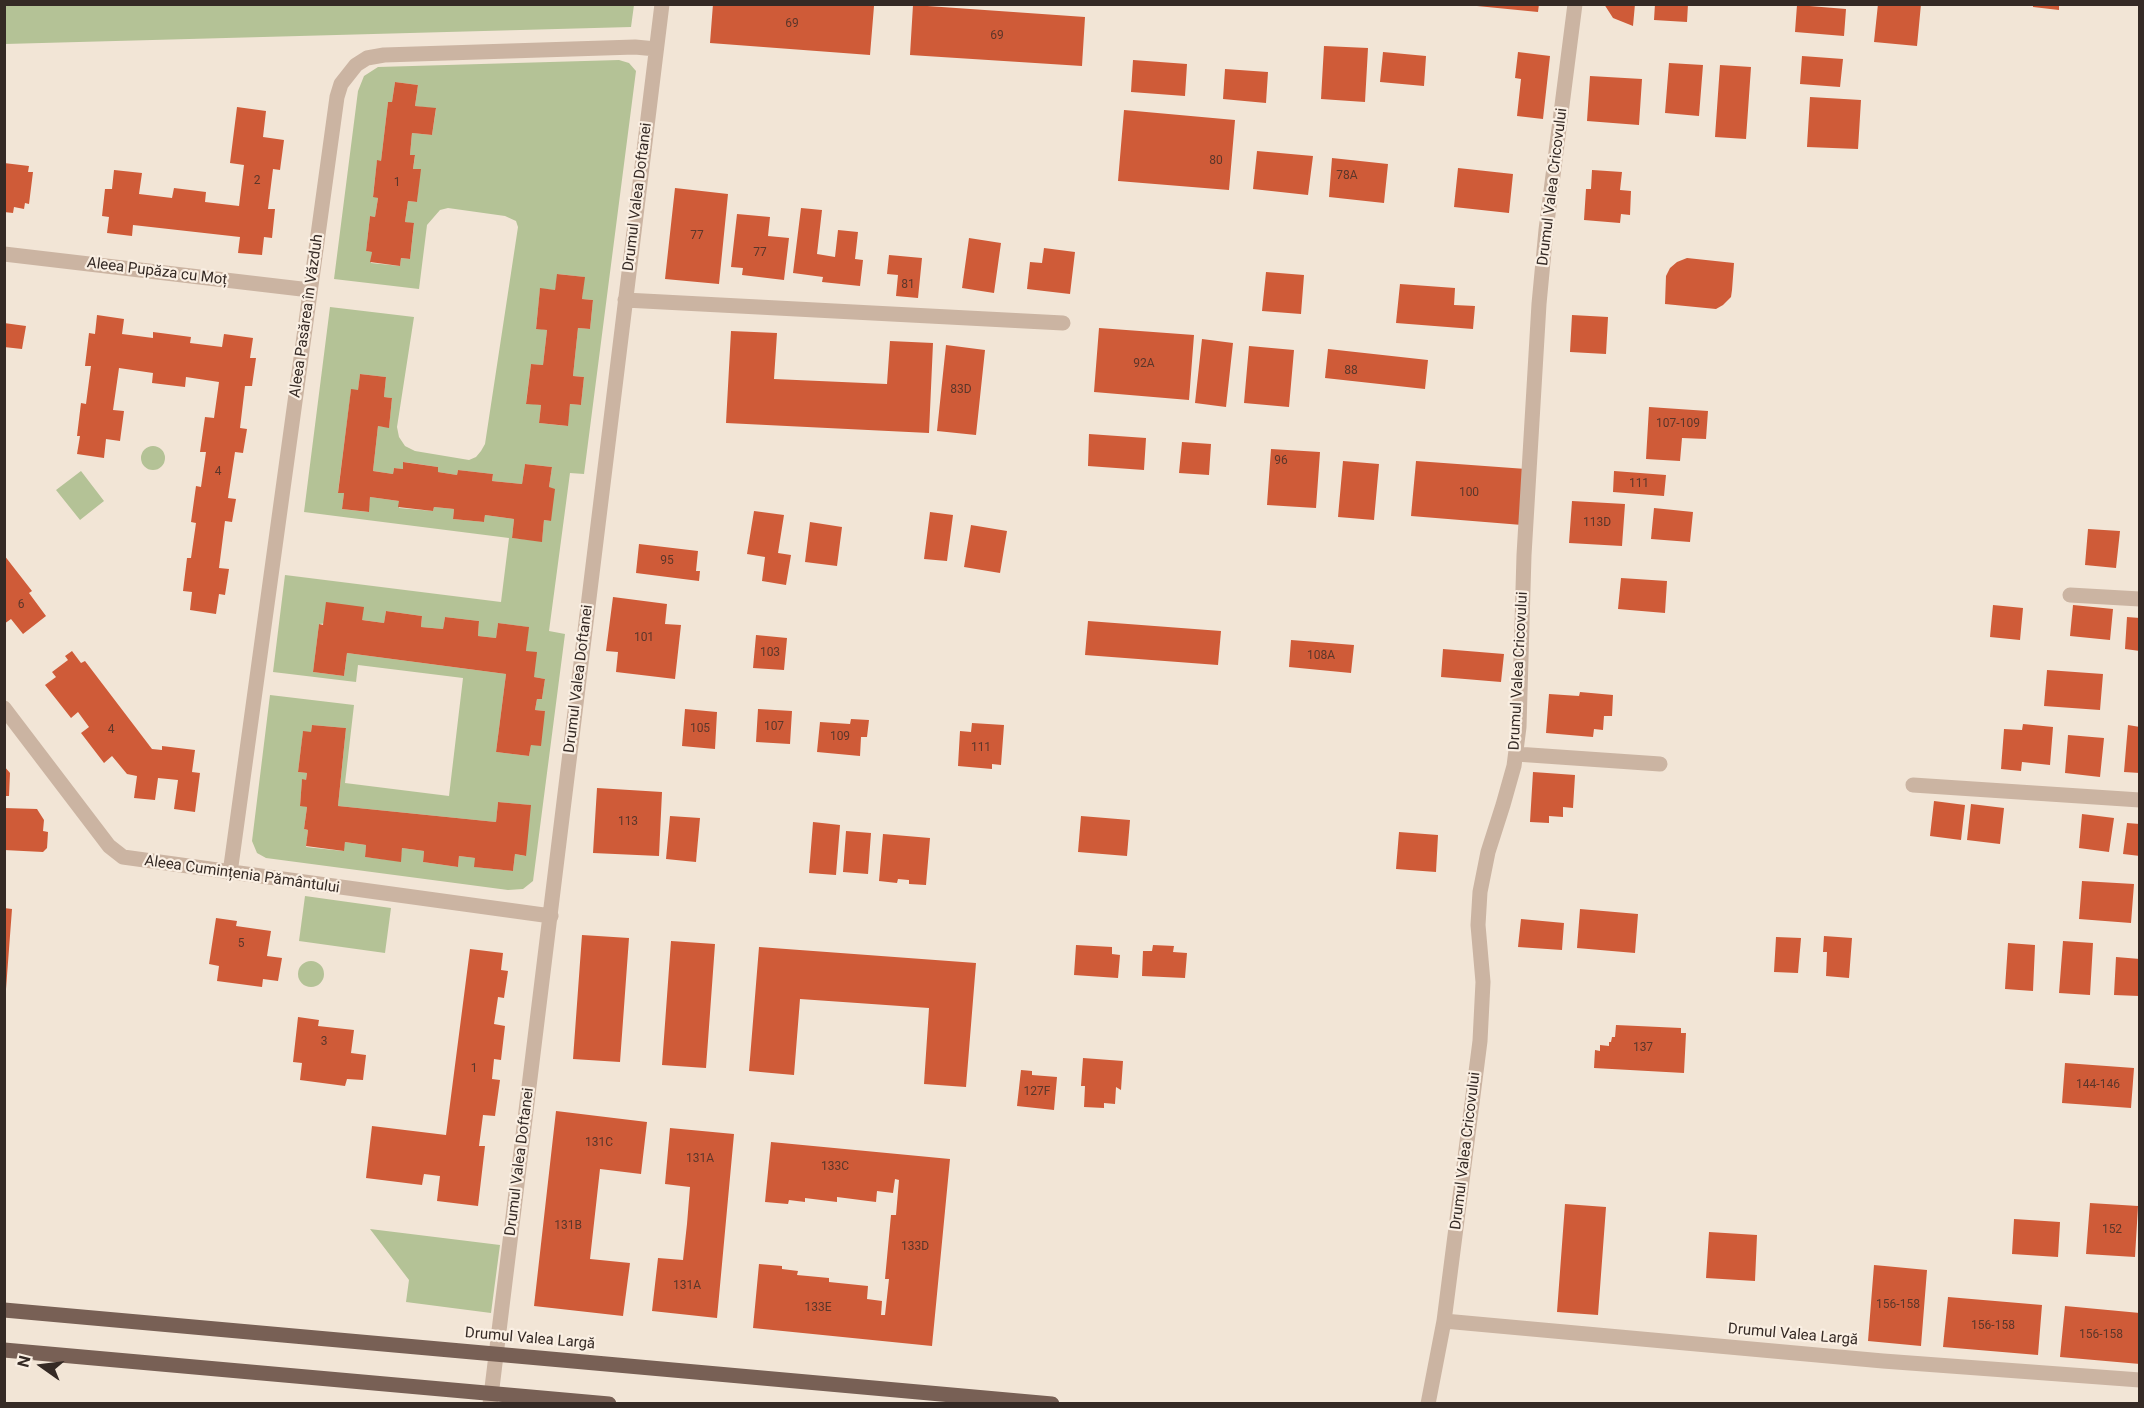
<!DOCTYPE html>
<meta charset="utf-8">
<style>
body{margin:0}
#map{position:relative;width:2144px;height:1408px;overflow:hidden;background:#f2e5d6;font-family:Roboto,sans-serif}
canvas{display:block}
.frame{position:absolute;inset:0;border:6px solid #352a25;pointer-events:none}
.north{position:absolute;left:12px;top:1336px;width:60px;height:60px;-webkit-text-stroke:4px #faefe3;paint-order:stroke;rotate:284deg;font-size:16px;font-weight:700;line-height:24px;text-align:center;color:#352a25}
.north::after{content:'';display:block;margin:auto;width:21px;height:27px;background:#352a25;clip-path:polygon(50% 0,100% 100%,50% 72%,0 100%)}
</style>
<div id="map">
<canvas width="2144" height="1408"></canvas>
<div class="frame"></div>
<div class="north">N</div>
</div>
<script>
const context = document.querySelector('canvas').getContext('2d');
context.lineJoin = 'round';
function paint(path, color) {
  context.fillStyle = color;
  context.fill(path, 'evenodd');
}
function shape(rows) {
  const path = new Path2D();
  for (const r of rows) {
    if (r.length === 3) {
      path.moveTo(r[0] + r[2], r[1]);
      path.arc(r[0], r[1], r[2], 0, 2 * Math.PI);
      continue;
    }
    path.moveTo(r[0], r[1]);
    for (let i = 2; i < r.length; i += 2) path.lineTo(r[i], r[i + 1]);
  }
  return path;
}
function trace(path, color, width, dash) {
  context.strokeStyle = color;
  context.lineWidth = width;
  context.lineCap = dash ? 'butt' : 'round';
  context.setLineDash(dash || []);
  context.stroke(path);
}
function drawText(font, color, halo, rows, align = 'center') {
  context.font = font + ' Roboto,sans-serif';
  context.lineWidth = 4.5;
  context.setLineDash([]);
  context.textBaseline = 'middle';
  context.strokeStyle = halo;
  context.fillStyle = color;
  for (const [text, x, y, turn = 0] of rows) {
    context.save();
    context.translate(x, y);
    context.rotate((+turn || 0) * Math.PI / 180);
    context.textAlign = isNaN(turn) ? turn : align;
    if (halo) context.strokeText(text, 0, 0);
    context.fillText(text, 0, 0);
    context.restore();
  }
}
const green = shape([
 [4,5,5,4,634,5,631,27,5,44],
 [619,60,629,63,636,71,584,474,570,473,549,631,565,634,533,881,523,889,508,890,266,858,257,853,252,841,270,695,354,705,345,783,449,796,463,678,358,665,356,682,273,672,285,575,501,602,509,538,304,512,330,307,414,317,397,427,399,437,405,446,415,451,469,460,476,457,481,451,485,444,518,227,516,221,505,216,448,208,440,210,427,225,419,289,334,279,358,91,364,76,378,67],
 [395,82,418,85,415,106,436,109,432,135,412,133,410,155,415,156,413,169,420,169,417,202,408,201,405,222,414,224,410,259,401,258,400,266,371,263,372,252,366,251,370,216,375,217,378,198,373,196,377,161,381,161,388,102,392,102],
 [558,274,584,277,582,299,593,300,590,329,578,328,573,376,584,377,581,405,570,404,567,426,539,423,541,405,526,403,531,364,543,365,547,330,536,328,540,289,555,290],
 [360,374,386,377,384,397,392,398,389,427,378,426,373,471,393,474,394,468,403,469,404,462,438,467,438,472,457,475,458,470,493,474,492,481,522,484,525,464,552,467,549,487,551,521,544,520,542,541,512,538,514,519,485,515,484,522,453,519,454,509,434,507,433,511,399,508,399,501,370,497,368,512,342,509,344,493,338,492,351,390,358,390],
 [386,611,422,616,421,627,443,629,445,617,479,621,478,636,496,638,498,623,528,627,526,651,534,677,545,679,542,699,537,699,535,710,545,711,531,745,529,756,496,752,506,674,347,653,344,676,313,672,319,624,362,620,384,623],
 [312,725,346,728,338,806,496,822,498,802,530,805,525,856,515,854,513,871,475,867,475,858,459,856,458,867,423,862,424,851,402,848,400,861,365,857,366,845,345,842,343,851,306,847,308,830,304,829,307,807,300,805,302,780,306,780,307,773,298,772,303,732,311,732],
 [153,458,12],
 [81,471,104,501,80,520,56,490],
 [305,896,391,908,385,953,299,941],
 [311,974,13],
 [370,1229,500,1245,491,1313,406,1302,409,1280]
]);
const building = shape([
 [713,4,874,6,870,55,710,43],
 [1477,4,1539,4,1538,12,1477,6],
 [1604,4,1635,4,1633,26,1613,18],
 [1655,4,1688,4,1687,22,1654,20],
 [1878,4,1921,4,1917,46,1874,42],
 [2033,4,2059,4,2059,10,2033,7],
 [913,5,1085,17,1082,66,910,55],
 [1797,5,1846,9,1844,36,1795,32],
 [1324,46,1368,48,1365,102,1321,99],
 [1383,52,1426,56,1424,86,1380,82],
 [1518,52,1550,56,1543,119,1517,116,1521,79,1515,78],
 [1802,56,1843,59,1840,87,1800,84],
 [1133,60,1187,64,1185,96,1131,92],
 [1669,63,1703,65,1699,116,1665,113],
 [1720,65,1751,67,1746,139,1715,137],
 [1225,69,1268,72,1266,103,1223,99],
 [1590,76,1642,79,1639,125,1587,121],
 [395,82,418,85,415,106,436,108,432,135,412,133,410,155,415,155,413,169,421,169,417,202,408,201,405,222,414,223,410,259,401,258,400,266,370,262,372,252,366,251,370,216,375,217,378,198,373,197,377,160,381,161,388,102,392,102],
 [1810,97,1861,100,1858,149,1807,147],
 [237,107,266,111,263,137,284,140,280,170,273,169,268,209,275,209,272,238,264,237,262,255,238,253,240,237,133,225,132,236,107,233,109,217,102,216,105,189,112,189,114,170,142,173,139,194,172,198,174,188,206,192,205,202,239,206,244,165,230,163],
 [1124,110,1235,120,1229,190,1118,181],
 [1257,151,1313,156,1308,195,1253,189],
 [1332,158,1388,164,1384,203,1329,197],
 [4,163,29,166,28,172,33,172,29,204,25,203,24,209,14,207,13,213,4,212],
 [1458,168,1513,174,1509,213,1454,207],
 [1592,170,1622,172,1620,190,1631,191,1630,215,1621,214,1620,223,1584,220,1586,189,1591,189],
 [675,188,728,194,719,284,665,279],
 [801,208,822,210,817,254,835,257,838,230,858,232,855,259,863,260,860,286,822,282,823,277,793,273],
 [737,214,770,217,768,236,789,238,784,280,742,275,743,268,731,267],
 [969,238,1001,243,994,293,962,288],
 [1044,248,1075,252,1070,294,1027,289,1030,262,1042,263],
 [889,255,922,258,918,298,896,296,898,275,887,274],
 [1687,258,1734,263,1732,290,1731,297,1723,305,1716,309,1665,304,1666,276,1670,268,1677,262],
 [1266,272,1304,275,1301,314,1262,311],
 [557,274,585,277,582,299,593,300,590,329,578,328,573,376,584,377,581,405,570,404,568,426,539,423,541,405,526,404,531,364,543,365,547,330,536,329,540,288,555,290],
 [1400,284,1455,288,1454,305,1475,306,1473,329,1396,323],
 [97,315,124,319,122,334,153,338,153,332,191,337,190,343,222,347,224,334,253,338,250,358,256,358,252,386,245,386,240,428,247,429,243,453,235,452,228,498,236,499,232,522,225,521,219,568,229,569,225,595,219,594,216,614,190,610,192,592,183,591,187,558,191,558,196,523,191,522,196,486,201,487,206,452,200,452,205,417,214,418,219,382,186,377,185,387,152,383,153,373,119,368,113,410,124,411,120,441,106,439,104,458,77,454,80,436,77,436,81,403,86,404,91,366,85,366,89,333,95,334],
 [1572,315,1608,317,1606,354,1570,352],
 [4,323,26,326,22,349,4,347],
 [1099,328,1194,335,1189,400,1094,392],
 [731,331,777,333,774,379,887,384,890,341,933,343,929,433,726,423],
 [1202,339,1233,343,1226,407,1195,403],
 [946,345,985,350,976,435,937,431],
 [1249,346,1294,350,1289,407,1244,403],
 [1328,349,1428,360,1425,389,1325,378],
 [360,374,386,377,384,397,392,398,389,428,378,426,373,471,393,474,394,468,403,469,403,462,438,467,438,472,457,475,458,470,493,474,492,481,522,484,525,464,552,467,549,487,555,489,551,521,544,520,542,542,512,538,514,519,485,515,484,522,453,519,454,509,434,507,433,511,398,507,399,501,370,497,369,512,342,509,344,493,338,493,351,389,358,390],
 [1649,407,1708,411,1706,439,1682,438,1680,461,1646,459],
 [1089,434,1146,438,1144,470,1088,466],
 [1182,442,1211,444,1209,475,1179,473],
 [1271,449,1320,452,1316,508,1267,505],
 [1343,461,1379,464,1374,520,1338,517],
 [1416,461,1526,469,1522,525,1411,516],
 [1614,471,1666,475,1664,496,1613,492],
 [1572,501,1625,504,1622,546,1569,543],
 [1654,508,1693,512,1690,542,1651,539],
 [754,511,784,515,778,553,791,555,786,585,762,581,765,557,747,554],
 [930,512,953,515,947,561,924,559],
 [810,522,842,527,837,566,805,562],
 [971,525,1007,531,1000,573,964,567],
 [2088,529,2120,531,2116,568,2085,565],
 [639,544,698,551,696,571,700,571,699,581,636,573],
 [4,555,32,591,29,593,46,616,23,634,11,619,4,624],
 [1621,578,1667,581,1665,613,1618,609],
 [613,597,667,604,665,624,681,625,675,679,616,672,618,652,606,651],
 [326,602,364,607,362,620,384,623,386,611,422,616,421,627,443,629,445,617,479,621,478,636,496,638,498,623,529,627,526,651,537,652,534,677,545,679,542,699,537,699,535,710,545,711,541,746,531,745,529,756,496,752,506,674,347,653,344,676,313,672,319,624,323,625],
 [1993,605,2023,608,2020,640,1990,637],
 [2073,605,2113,609,2110,640,2070,636],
 [2127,617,2140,618,2140,651,2125,649],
 [1088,621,1221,631,1218,665,1085,655],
 [756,635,787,638,784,670,753,668],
 [1291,640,1354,645,1351,673,1289,667],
 [1443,649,1504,654,1501,682,1441,677],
 [72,651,81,663,85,661,152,749,162,750,162,746,195,750,192,772,200,773,195,812,174,809,178,780,158,778,155,800,134,798,137,776,127,774,112,756,104,763,81,733,89,727,78,712,71,718,45,685,56,677,52,672,68,660,65,656],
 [2047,670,2103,674,2100,710,2044,706],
 [1580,692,1613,695,1612,716,1604,716,1603,730,1594,729,1593,737,1546,733,1549,694,1579,696],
 [685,709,717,712,715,749,682,746],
 [758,709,792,711,790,744,756,742],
 [851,719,869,720,867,737,861,737,860,756,817,752,820,722,850,724],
 [972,723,1004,725,1001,765,992,764,992,769,958,766,960,731,971,732],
 [2023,724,2053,727,2050,765,2022,762,2021,771,2001,769,2004,729,2022,730],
 [312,725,346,728,338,806,496,822,498,802,531,805,526,856,515,854,513,871,474,867,475,858,459,856,458,867,423,862,424,851,402,848,401,862,365,857,366,845,345,842,344,851,306,846,308,830,304,829,307,807,300,806,302,779,306,780,307,773,298,772,303,731,311,732],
 [2128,725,2140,727,2140,773,2124,772],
 [2068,735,2104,738,2100,777,2065,773],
 [4,766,10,773,9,796,4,796],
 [1533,772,1575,775,1573,808,1563,807,1563,817,1549,816,1549,823,1530,822],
 [597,788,662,792,659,856,593,853],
 [1934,801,1965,805,1961,840,1930,836],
 [1971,804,2004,808,2000,844,1967,840],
 [4,808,37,809,44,820,43,831,48,832,47,848,43,852,4,850],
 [2082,814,2114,818,2109,852,2079,848],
 [670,816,700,818,696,862,666,859],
 [1081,816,1130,820,1127,856,1078,852],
 [813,822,840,825,836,875,809,873],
 [2127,823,2140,824,2140,856,2123,854],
 [846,831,871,833,868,874,843,872],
 [1399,832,1438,835,1436,872,1396,869],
 [883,834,930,838,926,885,909,884,909,880,898,879,897,883,879,881],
 [2082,881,2134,884,2131,923,2079,919],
 [4,908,12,909,6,989,4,989],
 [1580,909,1638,914,1635,953,1577,948],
 [216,918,237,921,236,926,271,931,267,956,282,958,278,981,263,979,262,987,217,981,219,966,209,964],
 [1521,919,1564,923,1562,950,1518,947],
 [582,935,629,938,620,1062,573,1059],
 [1824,936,1852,938,1849,978,1826,976,1827,952,1823,952],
 [1776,937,1801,938,1798,973,1774,972],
 [671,941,715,944,706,1068,662,1065],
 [2063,941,2093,943,2090,995,2059,993],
 [2008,943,2035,945,2033,991,2005,989],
 [1076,945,1112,947,1112,954,1120,955,1118,978,1074,975],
 [1153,945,1174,946,1173,952,1187,953,1185,978,1142,976,1143,951,1152,951],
 [759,947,976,963,966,1087,924,1084,929,1008,800,999,794,1075,749,1071],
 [470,949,503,953,501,970,508,971,504,998,498,997,494,1024,505,1026,501,1060,494,1059,492,1079,500,1080,495,1116,483,1115,479,1146,485,1146,478,1206,437,1201,440,1176,424,1174,422,1185,366,1178,372,1126,446,1135],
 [2116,957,2140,959,2139,996,2114,995],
 [298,1017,319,1020,318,1026,354,1030,351,1053,366,1055,363,1080,347,1079,345,1086,300,1080,302,1063,293,1062],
 [1616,1025,1681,1028,1681,1033,1686,1033,1684,1073,1594,1068,1595,1050,1600,1051,1600,1045,1609,1046,1609,1042,1611,1042,1612,1037,1615,1037],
 [1083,1058,1123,1061,1121,1090,1116,1087,1115,1104,1104,1103,1104,1108,1084,1107,1085,1086,1081,1086],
 [2065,1063,2134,1068,2131,1108,2062,1103],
 [1021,1070,1032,1071,1032,1075,1057,1077,1054,1110,1017,1106],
 [556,1111,647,1122,641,1174,600,1169,590,1259,630,1263,623,1316,534,1306],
 [670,1128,734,1134,717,1318,652,1311,658,1258,683,1260,687,1224,690,1187,665,1184],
 [771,1142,950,1159,932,1346,753,1328,759,1264,782,1266,782,1269,798,1271,797,1275,829,1278,829,1282,868,1286,867,1299,882,1301,881,1315,885,1315,889,1279,885,1279,891,1215,896,1215,899,1180,895,1179,893,1193,877,1191,876,1202,837,1197,837,1202,805,1198,805,1202,789,1200,788,1204,765,1202],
 [2090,1203,2138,1206,2135,1257,2086,1254],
 [1565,1204,1606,1207,1598,1315,1557,1312],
 [2014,1219,2060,1222,2058,1257,2012,1254],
 [1709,1232,1757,1235,1755,1281,1706,1278],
 [1874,1265,1927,1270,1921,1346,1868,1341],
 [1948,1297,2042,1305,2038,1355,1943,1347],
 [2065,1306,2140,1313,2140,1364,2060,1357]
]);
const minor = shape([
 [4,254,310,290],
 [625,300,1063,323],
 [2070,595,2140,599],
 [4,708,109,846,123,857,551,916],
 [1516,754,1660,764],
 [1913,785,2140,800],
 [230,873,337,97,341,84,356,65,367,58,384,55,635,47,656,49],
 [1444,1321,1883,1361,2140,1380],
 [490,1404,662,4],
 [1428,1404,1444,1321,1480,1041,1483,982,1478,925,1480,892,1488,852,1503,805,1514,766,1519,727,1524,555,1539,304,1546,230,1575,4]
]);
const major = shape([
 [4,1310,1052,1404],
 [4,1350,609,1404]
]);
const numberNames = [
 ["69",792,24],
 ["69",997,36],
 ["80",1216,161],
 ["78A",1347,176],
 ["2",257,181],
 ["1",397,183],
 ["77",697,236],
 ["77",760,253],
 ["81",908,285],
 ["92A",1144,364],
 ["88",1351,371],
 ["83D",961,390],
 ["107-109",1678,424],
 ["96",1281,461],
 ["4",218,472],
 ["111",1639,484],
 ["100",1469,493],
 ["113D",1597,523],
 ["95",667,561],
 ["6",21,605],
 ["101",644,638],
 ["103",770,653],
 ["108A",1321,656],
 ["107",774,727],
 ["105",700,729],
 ["4",111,730],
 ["109",840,737],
 ["111",981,748],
 ["113",628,822],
 ["5",241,944],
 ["3",324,1042],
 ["137",1643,1048],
 ["1",474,1069],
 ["144-146",2098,1085],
 ["127F",1037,1092],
 ["131C",599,1143],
 ["131A",700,1159],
 ["133C",835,1167],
 ["131B",568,1226],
 ["152",2112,1230],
 ["133D",915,1247],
 ["131A",687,1286],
 ["156-158",1898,1305],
 ["133E",818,1308],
 ["156-158",1993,1326],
 ["156-158",2101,1335]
];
const streetNames = [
 ["Drumul Valea Cricovului",1553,187,-83],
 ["Drumul Valea Doftanei",638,197,-83],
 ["Aleea Pupăza cu Moț",157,272,7],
 ["Aleea Pasărea în Văzduh",307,316,-82],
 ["Drumul Valea Cricovului",1519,671,-87],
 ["Drumul Valea Doftanei",579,679,-83],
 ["Aleea Cumințenia Pământului",242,875,8],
 ["Drumul Valea Cricovului",1466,1151,-83],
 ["Drumul Valea Doftanei",520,1162,-83],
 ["Drumul Valea Largă",1793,1335,5],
 ["Drumul Valea Largă",530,1339,5]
];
paint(green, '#b4c296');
paint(building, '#cf5b38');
trace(minor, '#cbb4a2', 15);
trace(major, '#786055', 15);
drawText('12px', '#5c362a', null, numberNames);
drawText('15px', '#352a25', '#faefe3', streetNames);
</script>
